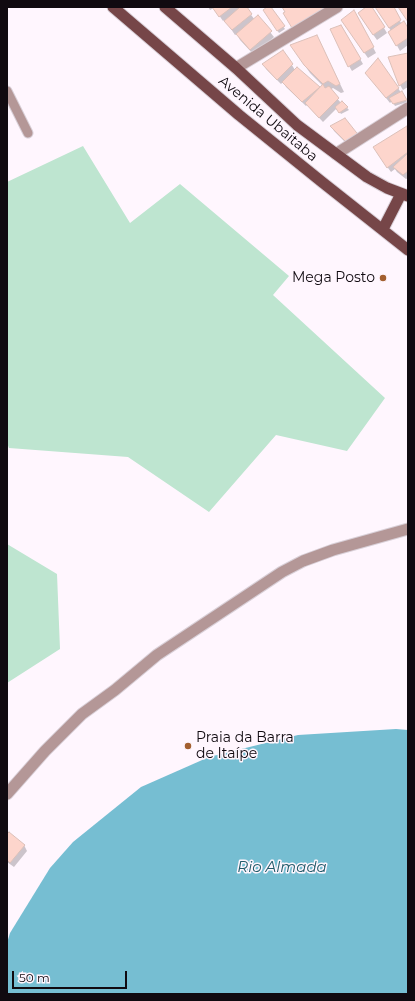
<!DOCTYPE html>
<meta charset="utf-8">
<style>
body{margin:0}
#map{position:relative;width:415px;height:1001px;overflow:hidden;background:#fff6fe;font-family:Montserrat,sans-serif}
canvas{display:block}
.frame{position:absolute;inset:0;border:8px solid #100a10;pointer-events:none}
.scale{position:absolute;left:12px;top:971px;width:115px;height:18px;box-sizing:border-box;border:2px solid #100a10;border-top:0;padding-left:5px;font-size:12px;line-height:14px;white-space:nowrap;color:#100a10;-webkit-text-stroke:3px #fff6fe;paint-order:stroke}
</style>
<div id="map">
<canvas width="415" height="1001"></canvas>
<div class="frame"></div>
<div class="scale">50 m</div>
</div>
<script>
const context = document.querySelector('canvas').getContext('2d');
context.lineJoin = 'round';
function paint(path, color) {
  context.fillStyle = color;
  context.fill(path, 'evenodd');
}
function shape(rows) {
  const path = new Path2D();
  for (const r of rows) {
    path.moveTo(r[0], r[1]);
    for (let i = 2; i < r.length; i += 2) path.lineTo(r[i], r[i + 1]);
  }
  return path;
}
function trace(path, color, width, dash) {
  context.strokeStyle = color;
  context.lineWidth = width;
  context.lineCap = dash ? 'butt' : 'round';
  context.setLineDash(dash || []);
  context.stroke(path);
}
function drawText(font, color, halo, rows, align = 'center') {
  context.font = font + ' Montserrat,sans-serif';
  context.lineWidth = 3;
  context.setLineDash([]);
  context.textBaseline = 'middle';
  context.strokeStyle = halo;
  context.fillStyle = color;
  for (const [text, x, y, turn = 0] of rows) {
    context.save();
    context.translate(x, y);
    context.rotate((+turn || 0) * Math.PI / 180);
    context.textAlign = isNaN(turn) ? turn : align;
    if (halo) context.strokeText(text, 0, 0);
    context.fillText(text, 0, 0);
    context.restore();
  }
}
const green = shape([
 [83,146,130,223,180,184,289,276,273,295,385,398,347,451,276,435,209,512,128,457,9,448,7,443,7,182],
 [7,544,57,574,60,649,7,683]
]);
const water = shape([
 [396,729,408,730,408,994,7,994,7,943,10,933,50,868,73,842,141,787,209,757,298,735]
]);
const shadow = shape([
 [208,7,245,7,255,20,258,17,274,37,254,55,240,40,237,34,235,35,225,20,223,21,214,8,210,10],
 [268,7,270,7,285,29,279,33,264,10],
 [368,7,371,7,387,33,377,40,362,19],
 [376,7,393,7,402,25,408,30,408,45,400,51,390,33,391,31],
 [357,16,376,53,368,58,345,25],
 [341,26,363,64,352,71,349,66],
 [317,36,344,92,341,93,333,88,330,90,341,103,342,102,349,110,341,114,337,108,323,122,307,105,306,106,286,87,283,82,281,84,266,69,264,64,283,51,295,70,320,89,323,86,310,73,296,53],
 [408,54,408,87,403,90,400,85],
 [370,78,398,88,407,102,395,106,392,101,390,103],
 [331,126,359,137,350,147,334,131],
 [407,127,408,129,408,178,406,179,397,172,395,169,391,172,377,153],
 [7,836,24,845,27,851,14,867,7,862]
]);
const building = shape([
 [212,7,232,7,219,17,212,7],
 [240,7,247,7,252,14,232,30,224,21,240,7],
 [267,7,271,7,285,26,277,31,263,10,267,7],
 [282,7,328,7,292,28,283,13,285,12,282,7],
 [366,7,372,7,385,27,373,35,358,13,366,7],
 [375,7,394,7,401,20,389,28,375,7],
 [398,7,408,7,408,22,398,7],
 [354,10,374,47,364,53,341,20,354,10],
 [258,15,272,31,250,50,236,34,258,15],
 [404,21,408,28,408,38,396,46,388,32,404,21],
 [341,25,361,59,348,67,330,29,341,25],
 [317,35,340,84,336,86,328,81,323,84,304,65,290,45,317,35],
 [283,50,293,64,277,80,262,64,283,50],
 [408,53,408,80,399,86,388,57,408,53],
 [378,58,399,88,386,98,365,73,378,58],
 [297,67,320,87,302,102,282,82,297,67],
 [323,84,325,88,329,86,339,98,319,118,305,103,323,84],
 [402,91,407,100,393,104,389,98,402,91],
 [342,101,348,107,339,113,335,107,342,101],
 [345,118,360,137,346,142,330,126,345,118],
 [407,126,408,152,387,168,373,147,407,126],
 [408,153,408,171,403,175,393,167,408,153],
 [9,832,25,845,10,863,7,860,7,834,9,832]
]);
const service = shape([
 [7,91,28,133]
]);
const minor = shape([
 [236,68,337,7],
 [336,154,408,108],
 [7,794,45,751,82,714,115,690,157,655,282,572,303,561,333,550,408,529]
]);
const primary = shape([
 [113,7,239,115,322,182,408,250],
 [165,7,236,68,297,125,367,177,387,188,408,196],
 [383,229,401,194]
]);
const markers = [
 [383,278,4,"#a35f30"],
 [188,746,4,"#a35f30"]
];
const streetNames = [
 ["Avenida Ubaitaba",268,119,40]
];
const poiNames = [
 ["Mega Posto",375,278],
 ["Praia da Barra",196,738,"left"],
 ["de Itaípe",196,754,"left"]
];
const waterNames = [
 ["Rio Almada",282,868]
];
paint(green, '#bee5d0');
paint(water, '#76bed2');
paint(shadow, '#0003');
paint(building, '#fdd5cc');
trace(building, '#dcc0b9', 1);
trace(service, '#d9d0d8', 11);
trace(minor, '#d9d0d8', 13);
trace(primary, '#d9d0d8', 13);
trace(service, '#b49797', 9);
trace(minor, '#b49797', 11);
trace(primary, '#764648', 11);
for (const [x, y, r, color] of markers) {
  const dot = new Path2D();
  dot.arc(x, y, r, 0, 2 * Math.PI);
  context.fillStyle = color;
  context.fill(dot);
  trace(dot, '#fff6fe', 1.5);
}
drawText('14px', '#100a10', '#fff6fe', streetNames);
drawText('14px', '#100a10', '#fff6fe', poiNames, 'right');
drawText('italic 15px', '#215b6a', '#fff6fe', waterNames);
</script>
